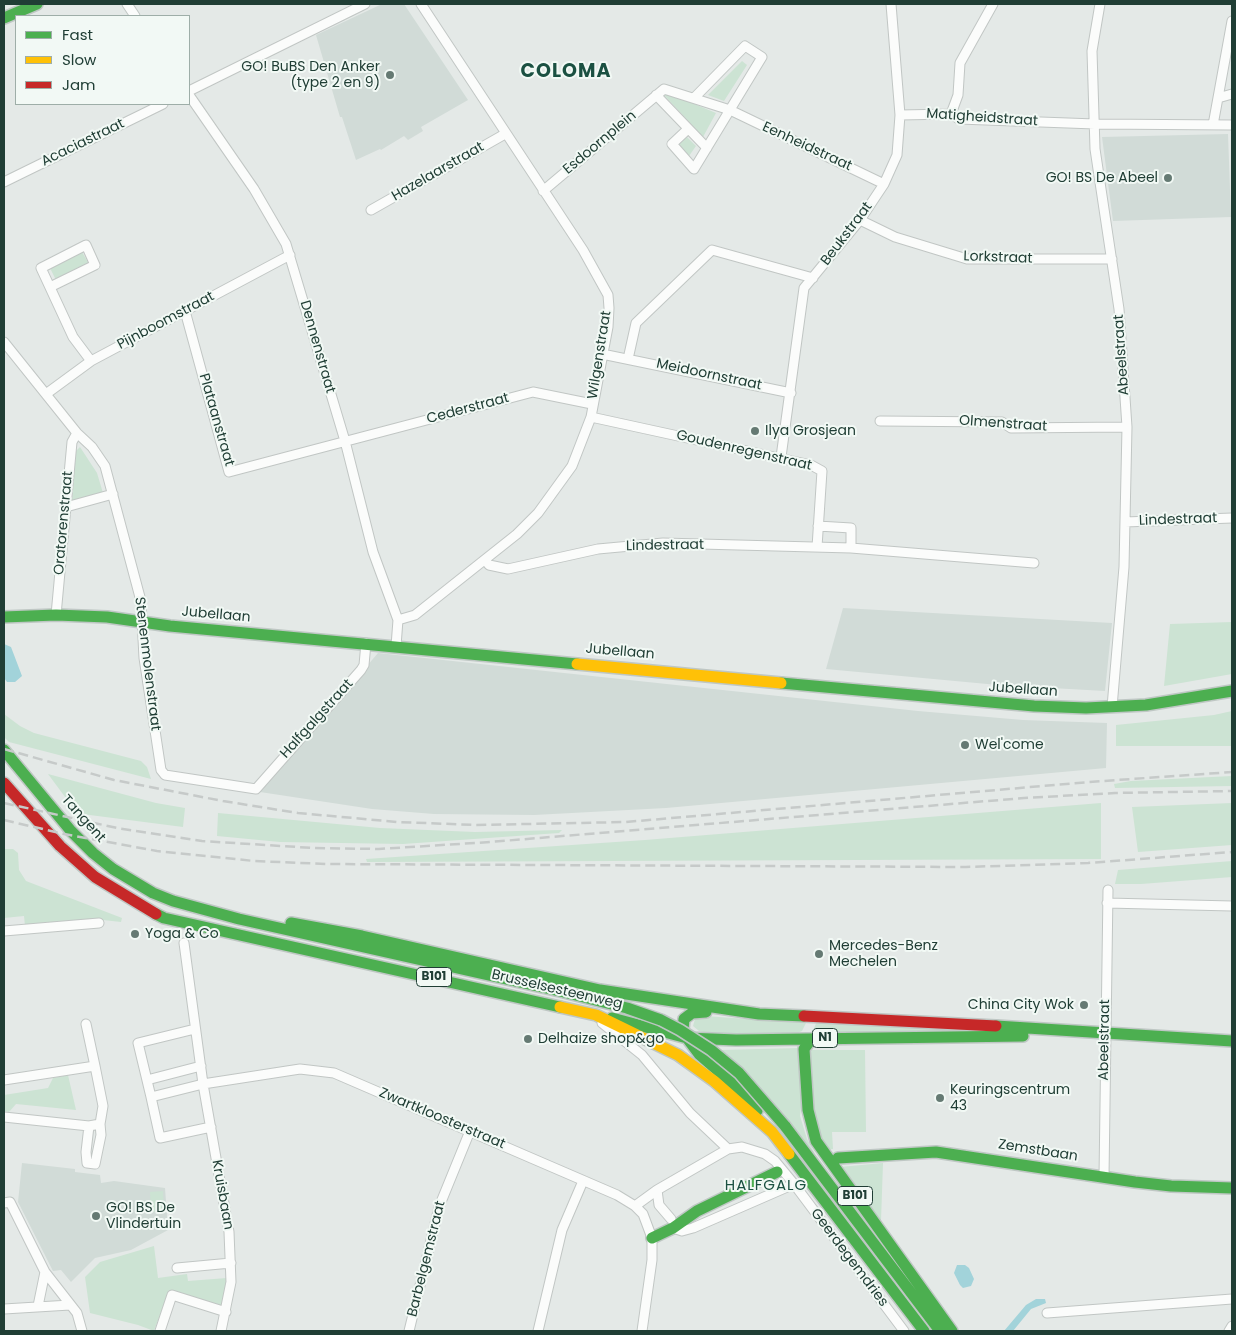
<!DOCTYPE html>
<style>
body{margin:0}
#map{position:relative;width:1236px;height:1335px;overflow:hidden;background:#e4e9e7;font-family:Poppins,sans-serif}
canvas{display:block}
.frame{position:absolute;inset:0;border:5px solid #203e35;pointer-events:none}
.legend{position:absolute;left:15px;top:15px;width:175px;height:90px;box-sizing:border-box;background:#f2f9f5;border:1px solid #9eaea8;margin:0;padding:6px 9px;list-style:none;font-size:15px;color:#203e35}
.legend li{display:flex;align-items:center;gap:10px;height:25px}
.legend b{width:25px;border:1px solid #9eaea8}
</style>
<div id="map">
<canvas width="1236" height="1335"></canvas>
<div class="frame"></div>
<ul class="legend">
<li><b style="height:6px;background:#4caf50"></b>Fast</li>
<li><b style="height:6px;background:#ffc107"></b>Slow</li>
<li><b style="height:6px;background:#c62828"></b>Jam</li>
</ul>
</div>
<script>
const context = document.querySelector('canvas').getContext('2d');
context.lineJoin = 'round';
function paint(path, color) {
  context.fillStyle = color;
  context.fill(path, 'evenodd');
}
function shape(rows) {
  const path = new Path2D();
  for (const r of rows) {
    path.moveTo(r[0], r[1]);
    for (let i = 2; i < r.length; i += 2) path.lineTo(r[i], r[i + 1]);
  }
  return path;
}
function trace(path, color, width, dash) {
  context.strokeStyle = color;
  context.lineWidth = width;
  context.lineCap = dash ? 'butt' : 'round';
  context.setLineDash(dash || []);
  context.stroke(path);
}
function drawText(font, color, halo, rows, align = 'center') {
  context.font = font + ' Poppins,sans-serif';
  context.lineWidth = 4;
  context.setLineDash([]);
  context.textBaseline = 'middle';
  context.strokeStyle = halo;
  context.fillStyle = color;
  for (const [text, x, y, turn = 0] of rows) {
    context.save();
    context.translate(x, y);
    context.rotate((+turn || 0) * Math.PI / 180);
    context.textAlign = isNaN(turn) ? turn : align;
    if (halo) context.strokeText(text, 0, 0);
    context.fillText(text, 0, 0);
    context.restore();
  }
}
const built = shape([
 [382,4,404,4,468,100,421,127,423,131,408,140,404,136,381,150,380,149,356,160,342,117,340,117,316,35],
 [1228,134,1231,217,1113,221,1102,137],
 [843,608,1112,623,1105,691,998,685,826,669],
 [378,653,918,711,1023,720,1107,723,1106,768,666,808,534,815,434,814,372,809,260,792],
 [22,1163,75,1169,75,1172,100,1175,101,1183,114,1181,165,1188,168,1230,131,1250,95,1258,71,1282,61,1270,53,1271,18,1202]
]);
const green = shape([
 [742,61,747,65,724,101,708,95],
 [665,92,716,113,703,137,663,94],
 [686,136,696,146,689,156,678,143],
 [82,252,89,264,56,280,50,268],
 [80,447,97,473,103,493,72,501,76,451],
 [1232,622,1232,674,1164,686,1170,624],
 [1232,711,1232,746,1116,746,1116,725,1214,715],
 [4,714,20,726,34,733,141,761,147,767,151,779,9,742,4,737],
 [48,774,156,803,185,808,183,827,82,814,74,809],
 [1232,776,1232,786,1115,788,1114,784,1131,781],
 [1101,803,1101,859,367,862,366,859,645,840],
 [1232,803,1232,845,1138,852,1132,807],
 [218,813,380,828,475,832,562,830,559,833,403,844,280,842,217,836],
 [4,849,13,849,18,853,19,870,26,881,122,918,121,922,94,919,25,926,24,916,4,918],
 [1232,861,1232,877,1141,884,1115,884,1118,870],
 [704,1016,778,1021,802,1020,806,1023,802,1031,795,1034,717,1035,699,1031,693,1026,695,1019],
 [817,1021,952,1028,954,1031,812,1033],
 [799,1048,803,1091,800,1116,807,1139,815,1154,722,1050],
 [812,1050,865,1050,866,1132,832,1132,833,1149,827,1150,815,1123,808,1056],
 [68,1075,76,1110,16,1104,9,1112,4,1111,4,1095,48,1088,53,1078],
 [883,1163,881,1221,840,1167],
 [163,1191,164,1211,151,1212,150,1192],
 [154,1246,158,1278,187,1274,188,1281,227,1278,221,1307,169,1290,154,1331,138,1325,90,1313,85,1277,100,1262]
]);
const water = shape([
 [4,644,11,647,22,676,15,682,7,682,4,678],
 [957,1265,965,1265,969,1268,974,1279,971,1286,963,1288,960,1285,954,1273],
 [1036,1299,1045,1299,1046,1303,1031,1309,1013,1331,1004,1331,1026,1305]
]);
const street = shape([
 [127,4,135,16],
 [1100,4,1092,51,1095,149,1119,309,1127,427,1124,567,1112,707],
 [189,91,365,4],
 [189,95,254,189,286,244,345,441,373,552,398,620],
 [656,95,707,148],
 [1218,98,1232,94],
 [951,114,958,95,960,63,993,4],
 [900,115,951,114,959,119,1095,124,1232,125],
 [1213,125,1232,21],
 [688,129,672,144,694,169,762,57,745,46,694,98],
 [4,182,163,104],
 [543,191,664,89,730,110,884,184],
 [371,210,505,134],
 [860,220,895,237,967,259,1112,259],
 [50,287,95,265,86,245,41,268,73,337,91,361],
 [185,311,229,472,533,392,592,404],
 [4,342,77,433,92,447,105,466,141,601,144,658,161,770,165,775,256,789,361,670,364,665,366,643],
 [602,354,791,393],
 [628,359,636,323,712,250,813,278],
 [46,394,91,361,290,255],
 [591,417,811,465,822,471,817,547],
 [880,421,1002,422,1011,428,1127,427],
 [781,457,804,288,860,220,884,184,897,155,900,115,891,4],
 [66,507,113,494],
 [1125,522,1232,518],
 [818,526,851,528,851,548],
 [485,560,489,565,508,569,598,549,663,543,851,548,1034,563],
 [56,615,72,442,77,433],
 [396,646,398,620,415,615,517,534,538,513,572,466,591,417,608,327,609,308,608,295,583,250,421,4],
 [1107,903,1232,906],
 [4,931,99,923],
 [184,943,203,1084,229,1232,231,1282,221,1331],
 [602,1023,642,1055,690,1113,728,1149],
 [86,1024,95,1066],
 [4,1080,95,1066,103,1106,100,1124,89,1126,4,1117],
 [147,1080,201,1066],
 [151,1097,138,1043,195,1029],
 [89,1126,86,1152,87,1163,95,1164,101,1135,100,1124],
 [211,1127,160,1138,151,1097,203,1084,300,1069,334,1073,617,1195,635,1206,643,1214,652,1238,652,1260,642,1331],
 [1104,1177,1108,890],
 [657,1190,659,1205,671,1219],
 [4,1203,10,1202,45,1272,77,1313,82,1331],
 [635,1206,657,1190,728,1149,742,1147,765,1154,775,1161,794,1184,904,1331],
 [673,1228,682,1231,693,1228,794,1184],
 [177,1268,231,1263],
 [38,1306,45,1272],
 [4,1309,70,1305],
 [1047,1313,1232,1299],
 [160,1331,172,1295,226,1312],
 [409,1331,439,1207,470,1131],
 [538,1331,562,1230,583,1181],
 [1229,1331,1232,1326]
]);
const fast = shape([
 [4,18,37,4],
 [4,617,56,615,107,617,170,626,577,664],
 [781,683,1034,706,1086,708,1146,705,1232,691],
 [4,750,71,831,93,853,113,869,153,893,173,901,239,919,564,992],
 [156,914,164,918,560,1007],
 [291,923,362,936,600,990,759,1014,804,1016],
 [706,1012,692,1013,684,1019,683,1030,687,1038,699,1054,730,1081,757,1111],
 [612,1018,687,1038,736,1040,1023,1036],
 [996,1026,1232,1041],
 [816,1038,810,1041,804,1049,808,1110,816,1141,952,1331],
 [785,1126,940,1331],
 [789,1154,924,1331],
 [838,1158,936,1152,1135,1182,1171,1186,1232,1188],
 [652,1238,673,1228,697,1211,777,1172]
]);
const slow = shape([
 [577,664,781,683],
 [560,1007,596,1015,678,1055,714,1081,772,1132,789,1154]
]);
const jam = shape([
 [4,783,60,846,95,877,156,914],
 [804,1016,996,1026]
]);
const rail = shape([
 [4,749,114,780,223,801,298,813,397,822,476,825,626,822,1089,782,1232,772],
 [4,803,117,828,202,841,313,848,379,849,490,842,1024,798,1115,793,1232,791],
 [4,820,64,834,157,851,254,861,326,864,966,867,1088,863,1232,852]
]);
const fastBridge = shape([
 [564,992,627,1008,661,1020,680,1030,711,1050,739,1073,785,1126]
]);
const markers = [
 [390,75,5,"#657a73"],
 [1168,178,5,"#657a73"],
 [755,431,5,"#657a73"],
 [965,745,5,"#657a73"],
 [135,934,5,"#657a73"],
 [819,954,5,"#657a73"],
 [1084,1005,5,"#657a73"],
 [528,1039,5,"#657a73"],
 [940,1098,5,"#657a73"],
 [96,1216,5,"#657a73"]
];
const shields = [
 [434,977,35],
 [825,1038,25],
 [855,1196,35]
];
const shieldNames = [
 ["B101",434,977],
 ["N1",825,1038],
 ["B101",855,1196]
];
const poiNames = [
 ["GO! BuBS Den Anker",380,67,"right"],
 ["(type 2 en 9)",380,83,"right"],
 ["GO! BS De Abeel",1158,178,"right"],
 ["Ilya Grosjean",765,431],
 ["Wel'come",975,745],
 ["Yoga & Co",145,934],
 ["Mercedes-Benz",829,946],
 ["Mechelen",829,962],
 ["China City Wok",1074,1005,"right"],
 ["Delhaize shop&go",538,1039],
 ["Keuringscentrum",950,1090],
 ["43",950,1106],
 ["GO! BS De",106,1208],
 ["Vlindertuin",106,1224]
];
const streetNames = [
 ["Matigheidstraat",982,118,4],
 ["Acaciastraat",83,143,-26],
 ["Esdoornplein",600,143,-40],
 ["Eenheidstraat",807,147,25],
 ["Hazelaarstraat",438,172,-30],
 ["Beukstraat",847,234,-53],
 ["Lorkstraat",998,258,2],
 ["Pijnboomstraat",166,321,-28],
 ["Dennenstraat",317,347,74],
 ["Wilgenstraat",600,355,-81],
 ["Abeelstraat",1122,355,-94],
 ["Meidoornstraat",709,375,12],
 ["Cederstraat",468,409,-15],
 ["Plataanstraat",216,420,74],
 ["Olmenstraat",1003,424,4],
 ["Goudenregenstraat",744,451,13],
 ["Lindestraat",1178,520,-2],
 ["Oratorenstraat",64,523,-85],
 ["Lindestraat",665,546,-1],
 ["Jubellaan",216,615,5],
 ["Jubellaan",620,652,5],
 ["Stenenmolenstraat",147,664,83],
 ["Jubellaan",1023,690,4],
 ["Halfgalgstraat",317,719,-48],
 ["Tangent",83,819,48],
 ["Brusselsesteenweg",557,990,13],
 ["Abeelstraat",1105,1040,-89],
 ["Zwartkloosterstraat",442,1119,23],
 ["Zemstbaan",1038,1151,9],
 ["Kruisbaan",222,1195,80],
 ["Geerdegemdries",849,1258,53],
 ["Barbelgemstraat",427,1259,-76]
];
const neighbourhoodNames = [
 ["HALFGALG",766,1186]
];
const districtNames = [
 ["COLOMA",566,72]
];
paint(built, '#d1dbd7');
paint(green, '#cce3d3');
paint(water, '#a2d3da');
trace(street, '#c1c6c4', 11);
trace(fast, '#bfc7c4', 14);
trace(slow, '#bfc7c4', 14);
trace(jam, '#bfc7c4', 14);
trace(street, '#fbfcfb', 9);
trace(fast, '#4caf50', 11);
trace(slow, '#ffc107', 11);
trace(jam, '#c62828', 11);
trace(rail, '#c6cac9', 2.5, [10, 5]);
trace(fastBridge, '#bcc5c2', 14, []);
trace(fastBridge, '#4caf50', 11);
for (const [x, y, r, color] of markers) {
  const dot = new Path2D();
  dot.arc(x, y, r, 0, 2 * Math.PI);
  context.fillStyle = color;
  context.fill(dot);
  trace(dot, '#f2f9f5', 2);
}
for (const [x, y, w] of shields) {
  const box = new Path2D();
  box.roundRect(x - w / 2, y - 9.5, w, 19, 4);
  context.fillStyle = '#f2f9f5';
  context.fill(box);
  trace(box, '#203e35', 1);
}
drawText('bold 12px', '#203e35', null, shieldNames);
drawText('14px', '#203e35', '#f2f9f5', poiNames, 'left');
drawText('14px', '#203e35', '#f2f9f5', streetNames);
context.letterSpacing = '1px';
drawText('15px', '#1b5142', '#f2f9f5', neighbourhoodNames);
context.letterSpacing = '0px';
context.letterSpacing = '1px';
drawText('bold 19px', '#1b5142', '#f2f9f5', districtNames);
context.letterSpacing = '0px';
</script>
